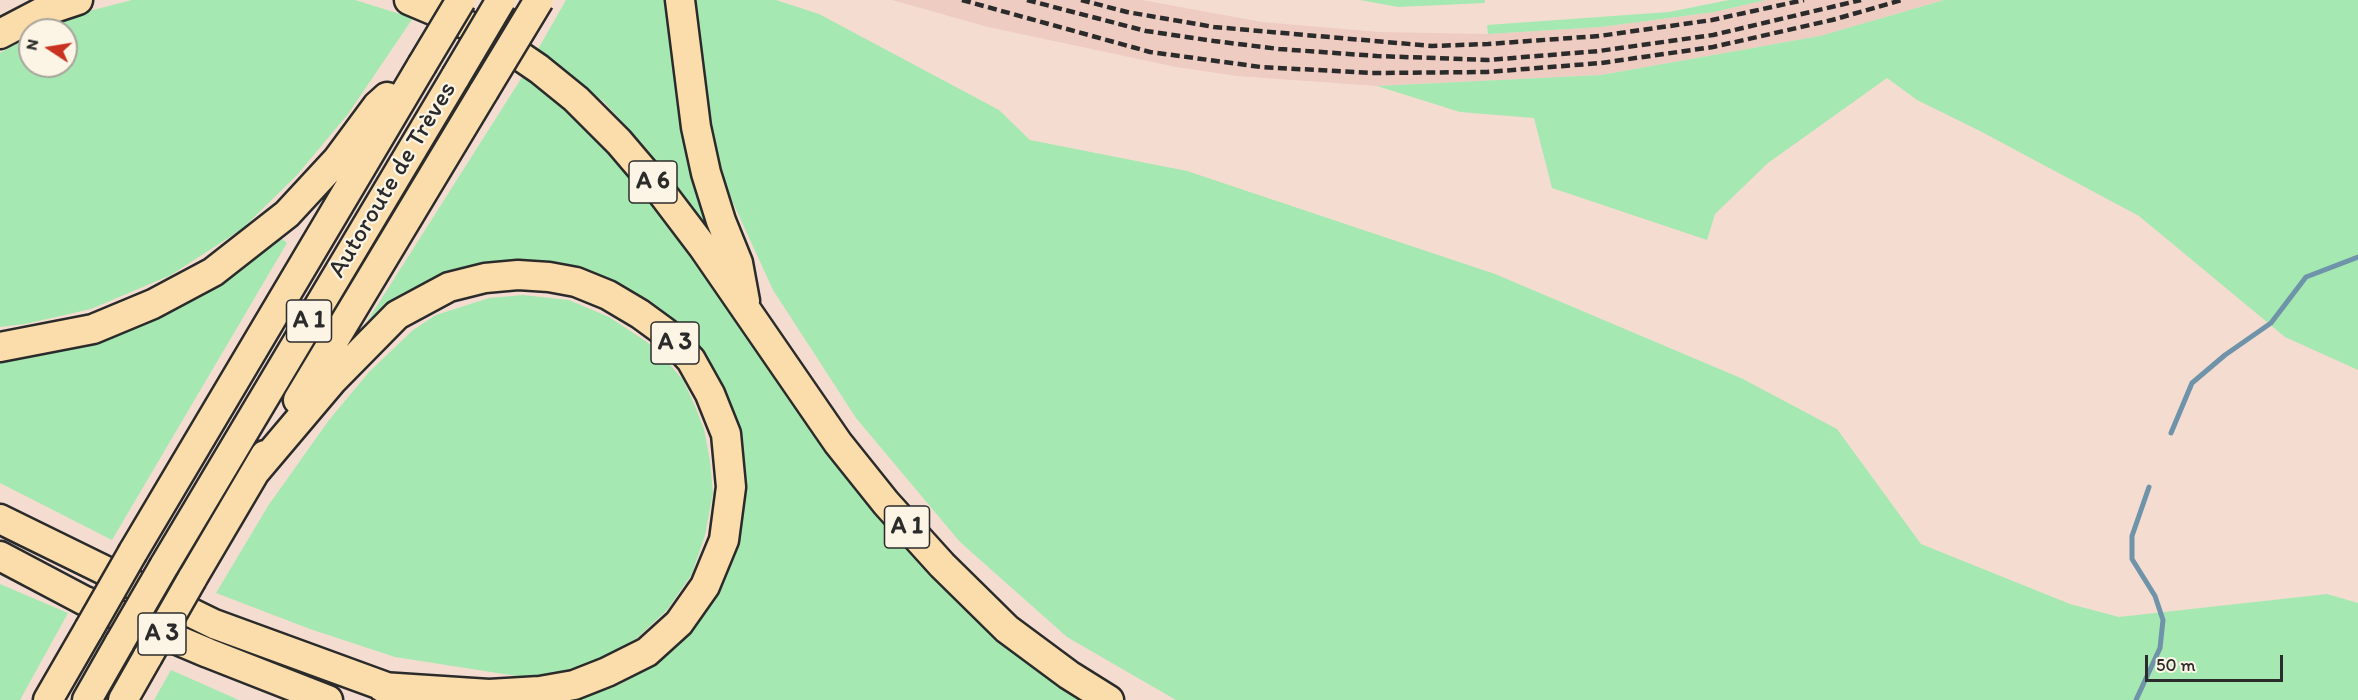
<!DOCTYPE html>
<meta charset="utf-8">
<style>
body{margin:0}
#map{position:relative;width:2358px;height:700px;overflow:hidden;background:#f4ddd0;font-family:Itim,sans-serif}
canvas{display:block}
.north{position:absolute;left:18px;top:18px;width:60px;height:60px;box-sizing:border-box;background:#fcf5e5;border:2px solid #a8a49b;border-radius:50%;rotate:282deg;font-size:16px;font-weight:700;line-height:24px;text-align:center;color:#2b2b2b}
.north::after{content:'';display:block;margin:auto;width:21px;height:27px;background:#c8321e;clip-path:polygon(50% 0,100% 100%,50% 72%,0 100%)}
.scale{position:absolute;left:2145px;top:655px;width:138px;height:27px;box-sizing:border-box;border:3px solid #2b2b2b;border-top:0;padding-left:8px;font-size:18px;line-height:21px;white-space:nowrap;color:#2b2b2b;-webkit-text-stroke:4px #fcf5e5;paint-order:stroke}
</style>
<div id="map">
<canvas width="2358" height="700"></canvas>
<div class="north">N</div>
<div class="scale">50 m</div>
</div>
<script>
const context = document.querySelector('canvas').getContext('2d');
context.lineJoin = 'round';
function paint(path, color) {
  context.fillStyle = color;
  context.fill(path, 'evenodd');
}
function shape(rows) {
  const path = new Path2D();
  for (const r of rows) {
    path.moveTo(r[0], r[1]);
    for (let i = 2; i < r.length; i += 2) path.lineTo(r[i], r[i + 1]);
  }
  return path;
}
function trace(path, color, width, dash) {
  context.strokeStyle = color;
  context.lineWidth = width;
  context.lineCap = dash ? 'butt' : 'round';
  context.setLineDash(dash || []);
  context.stroke(path);
}
function drawText(font, color, halo, rows, align = 'center') {
  context.font = font + ' Itim,sans-serif';
  context.lineWidth = 4.5;
  context.setLineDash([]);
  context.textBaseline = 'middle';
  context.strokeStyle = halo;
  context.fillStyle = color;
  for (const [text, x, y, turn = 0] of rows) {
    context.save();
    context.translate(x, y);
    context.rotate((+turn || 0) * Math.PI / 180);
    context.textAlign = isNaN(turn) ? turn : align;
    if (halo) context.strokeText(text, 0, 0);
    context.fillText(text, 0, 0);
    context.restore();
  }
}
const built = shape([
 [892,0,1142,0,1262,22,1379,32,1488,34,1601,27,1714,12,1766,0,1944,0,1820,36,1601,75,1377,86,1237,76,1176,67,988,27]
]);
const green = shape([
 [132,0,355,0,413,18,348,114,297,175,242,229,171,275,91,309,25,324,0,327,0,53,30,36,30,66,66,66,66,30,45,30,85,12],
 [566,0,669,0,674,78,697,181,708,219,703,222,648,150,604,102,537,51],
 [694,0,776,0,819,14,999,110,1030,140,1187,171,1495,274,1743,379,1837,429,1921,544,2070,604,2119,617,2327,594,2358,603,2358,700,1176,700,1067,637,960,542,856,418,773,290,729,194,715,146,694,29],
 [1360,0,1485,0,1485,3,1398,7],
 [1729,0,1766,0,1714,12,1601,27,1488,34,1487,25,1669,12],
 [1944,0,2358,0,2358,370,2285,337,2139,216,1980,131,1917,100,1887,78,1768,163,1715,214,1707,240,1552,188,1534,118,1460,112,1377,86,1601,75,1820,36],
 [524,74,576,116,626,169,684,243,826,449,1086,700,577,700,619,685,660,661,693,627,737,545,746,489,740,433,724,390,701,348,676,322,649,300,614,281,579,269,550,263,373,321,368,320],
 [277,235,287,243,112,540,0,483,0,355],
 [523,295,569,300,609,317,647,342,666,360,683,380,695,406,704,429,710,461,713,493,705,535,692,574,667,610,637,638,592,663,560,672,523,677,395,657,310,629,216,593,268,506,329,420,369,372,413,330,436,315,489,298],
 [0,584,68,613,20,700,0,700],
 [171,670,239,700,154,700]
]);
const stream = shape([
 [2171,433,2192,383,2225,355,2271,323,2306,277,2358,257],
 [2136,700,2160,648,2163,620,2155,596,2132,559,2132,536,2149,487]
]);
const highway = shape([
 [409,0,461,22,498,41,539,69,576,99,619,142,659,189,703,247,838,443,886,503,942,565,1007,629,1069,675,1109,700],
 [680,0,696,127,706,173,721,221,738,263,745,301],
 [0,34,42,12,78,0],
 [0,347,93,329,153,304,213,272,287,214,337,160,377,106,387,97],
 [298,400,484,91],
 [255,472,332,381,397,315,449,287,485,278,518,275,549,277,576,282,608,295,640,314,666,333,691,360,710,394,726,434,731,487,724,540,705,586,679,623,647,652,607,672,574,685,540,691,489,694,382,687],
 [0,519,214,624,400,692],
 [133,552,422,65],
 [0,556,85,601,208,653,328,700],
 [164,566,456,76],
 [192,579,265,455],
 [48,700,89,629],
 [87,700,120,642],
 [123,700,148,656]
]);
const rail = shape([
 [962,0,1150,52,1261,67,1372,73,1487,72,1601,63,1713,47,1832,20,1902,0],
 [1027,0,1146,31,1214,41,1279,49,1377,56,1488,60,1599,51,1713,35,1861,0],
 [1081,0,1127,12,1214,27,1432,46,1488,44,1599,36,1712,20,1804,0]
]);
const highwayBridge = shape([
 [422,65,461,0],
 [456,76,501,0],
 [484,91,539,0],
 [89,629,133,552],
 [120,642,164,566],
 [148,656,192,579]
]);
const shields = [
 [653,182,48],
 [309,321,45],
 [675,343,48],
 [907,527,45],
 [162,634,48]
];
const shieldNames = [
 ["A 6",653,182],
 ["A 1",309,321],
 ["A 3",675,343],
 ["A 1",907,527],
 ["A 3",162,634]
];
const streetNames = [
 ["Autoroute de Trèves",393,180,-59]
];
paint(built, '#eeccc2');
paint(green, '#a5e8b2');
trace(stream, '#6f93a9', 5);
trace(highway, '#2b2b2b', 33);
trace(highway, '#fbddab', 28);
trace(rail, '#2b2b2b', 4.5, [9, 4.5]);
trace(highwayBridge, '#2b2b2b', 33, []);
trace(highwayBridge, '#fbddab', 28);
for (const [x, y, w] of shields) {
  const box = new Path2D();
  box.roundRect(x - w / 2, y - 21, w, 42, 4.5);
  context.fillStyle = '#fcf5e5';
  context.fill(box);
  trace(box, '#2b2b2b', 1.5);
}
drawText('bold 24px', '#2b2b2b', null, shieldNames);
drawText('26px', '#2b2b2b', '#fcf5e5', streetNames);
</script>
